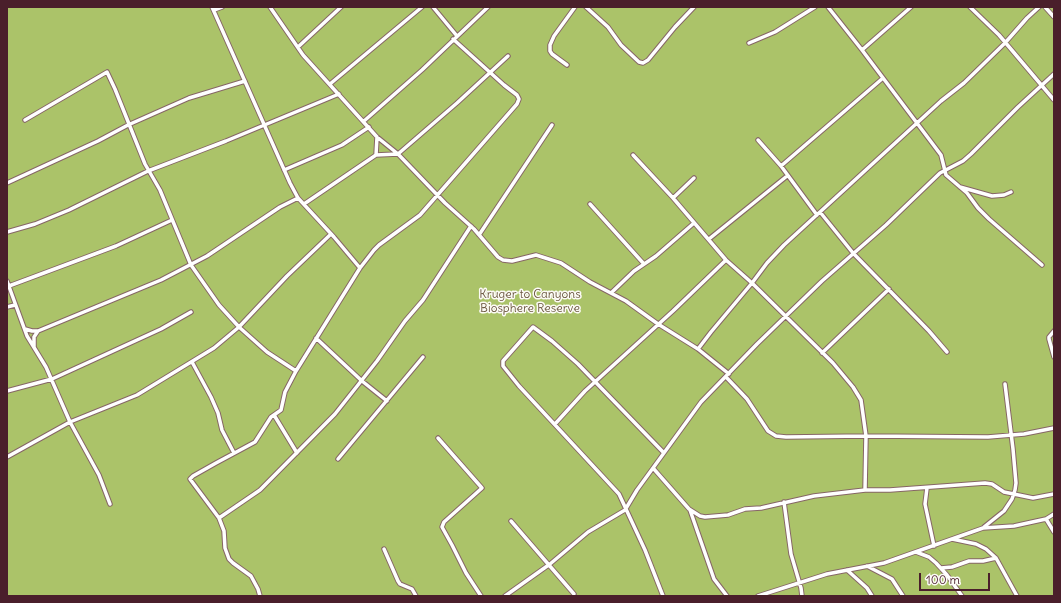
<!DOCTYPE html>
<style>
body{margin:0}
#map{position:relative;width:1061px;height:603px;overflow:hidden;background:#f4ebd5;font-family:Delius,sans-serif}
canvas{display:block}
.frame{position:absolute;inset:0;border:8px solid #4a1f2b;pointer-events:none}
.scale{position:absolute;left:919px;top:573px;width:71px;height:18px;box-sizing:border-box;border:2px solid #4a1f2b;border-top:0;padding-left:5px;font-size:12px;line-height:14px;white-space:nowrap;color:#4a1f2b;-webkit-text-stroke:3px #fdfcf7;paint-order:stroke}
</style>
<div id="map">
<canvas width="1061" height="603"></canvas>
<div class="frame"></div>
<div class="scale">100 m</div>
</div>
<script>
const context = document.querySelector('canvas').getContext('2d');
context.lineJoin = 'round';
function paint(path, color) {
  context.fillStyle = color;
  context.fill(path, 'evenodd');
}
function shape(rows) {
  const path = new Path2D();
  for (const r of rows) {
    path.moveTo(r[0], r[1]);
    for (let i = 2; i < r.length; i += 2) path.lineTo(r[i], r[i + 1]);
  }
  return path;
}
function trace(path, color, width, dash) {
  context.strokeStyle = color;
  context.lineWidth = width;
  context.lineCap = dash ? 'butt' : 'round';
  context.setLineDash(dash || []);
  context.stroke(path);
}
function drawText(font, color, halo, rows, align = 'center') {
  context.font = font + ' Delius,sans-serif';
  context.lineWidth = 3;
  context.setLineDash([]);
  context.textBaseline = 'middle';
  context.strokeStyle = halo;
  context.fillStyle = color;
  for (const [text, x, y, turn = 0] of rows) {
    context.save();
    context.translate(x, y);
    context.rotate((+turn || 0) * Math.PI / 180);
    context.textAlign = isNaN(turn) ? turn : align;
    if (halo) context.strokeText(text, 0, 0);
    context.fillText(text, 0, 0);
    context.restore();
  }
}
const green = shape([
 [7,7,1054,7,1054,596,7,596]
]);
const street = shape([
 [212,7,290,183,298,198,334,237,360,268],
 [270,7,303,55,377,137,398,154,445,203,474,229,498,257,503,260,512,261,536,255,561,263,590,282,626,301,658,324,698,349,729,374],
 [433,7,457,36],
 [586,7,608,27,621,45,639,62,643,63,648,60,675,27,694,7],
 [828,7,862,50,941,155,946,175,967,193,978,208,989,219,1042,265],
 [970,7,999,35,1054,100],
 [1045,7,1054,17],
 [214,10,222,7],
 [749,43,775,32,815,7],
 [298,47,341,7],
 [862,50,911,7],
 [567,65,552,54,550,51,550,45,554,36,575,7],
 [330,84,422,7],
 [25,120,107,72,115,89,145,164,160,190,191,265,219,305,239,327,267,352,296,371],
 [364,121,422,70,488,7],
 [758,140,781,166,817,215],
 [376,155,377,137],
 [633,155,673,198,726,260,752,283,833,363,853,387,861,400,866,436,865,490],
 [781,166,883,78],
 [284,170,342,145,369,127],
 [7,183,98,141,128,125,189,98,245,81],
 [960,187,992,196,1004,195,1011,192],
 [673,198,694,178],
 [304,204,376,155,398,154,457,103,508,56],
 [590,204,644,264],
 [820,212,853,253,929,331,947,352],
 [7,232,35,224,69,210,148,171,226,141,339,94],
 [479,235,552,125],
 [709,239,787,176],
 [7,281,27,336,46,367,70,422,99,475,110,504],
 [9,286,116,246,172,220],
 [611,293,634,271,656,256,694,223],
 [7,307,15,305],
 [25,329,32,331,38,331,161,280,207,256,280,207,298,198],
 [1054,331,1049,337,1049,339,1054,357],
 [316,338,362,381,387,401],
 [34,347,34,337,38,331],
 [698,349,711,332,752,283,767,263,784,245,941,101,964,83,1005,43,1027,18,1039,7],
 [822,353,889,289],
 [192,362,211,397,218,413,222,430,234,453],
 [726,377,747,399,768,431,776,436,786,437,866,436,988,437,1024,434,1054,428],
 [7,391,52,379,161,329,191,312],
 [274,415,297,453],
 [555,424,585,391,673,311,726,260],
 [438,438,482,488,444,522,442,527,452,545,466,573,481,596],
 [7,457,70,422,137,395,214,348,239,327,287,276,331,234],
 [338,459,423,357],
 [653,468,689,509,700,516,705,517,728,515,745,509,761,508,814,496,865,490,890,490,985,483,992,484,1004,492,1033,498,1054,494],
 [927,488,925,504,934,546],
 [784,502,791,554,801,588,802,596],
 [690,510,714,579,727,596],
 [219,518,260,490,335,414,377,361,405,321,423,300,471,226],
 [1046,519,1054,532],
 [511,521,574,594],
 [984,527,1004,511,1012,499,1015,490,1016,483,1013,449,1005,384],
 [952,539,976,544,986,549,996,558,1017,596],
 [384,549,398,581,400,584,412,589,416,596],
 [916,552,929,557,936,563,947,575,962,596],
 [867,566,892,579,903,596],
 [941,568,952,567,969,561,983,561,996,558],
 [847,570,867,588,872,596],
 [260,596,258,589,251,576,233,563,229,559,225,548,224,531,219,518,190,479,193,476,216,463,255,442,271,417,281,410,285,392,296,371,360,268,374,250,379,245,420,215,517,104,519,99,517,95,504,85,453,39],
 [505,596,550,564,588,532,625,510,637,490,701,402,757,344,822,281,886,225,940,173,963,161,971,154,1018,107,1054,74],
 [663,596,645,550,619,494,519,386,503,366,503,361,533,327,552,341,578,364,663,452],
 [758,596,827,574,884,563,983,528,1014,526,1046,519,1054,514]
]);
const parkNames = [
 ["Kruger to Canyons",530,295],
 ["Biosphere Reserve",530,309]
];
paint(green, '#abc369');
trace(street, '#866666', 5.5);
trace(street, '#fff', 3.5);
drawText('12px', '#6c5841', '#fdfcf7', parkNames);
</script>
